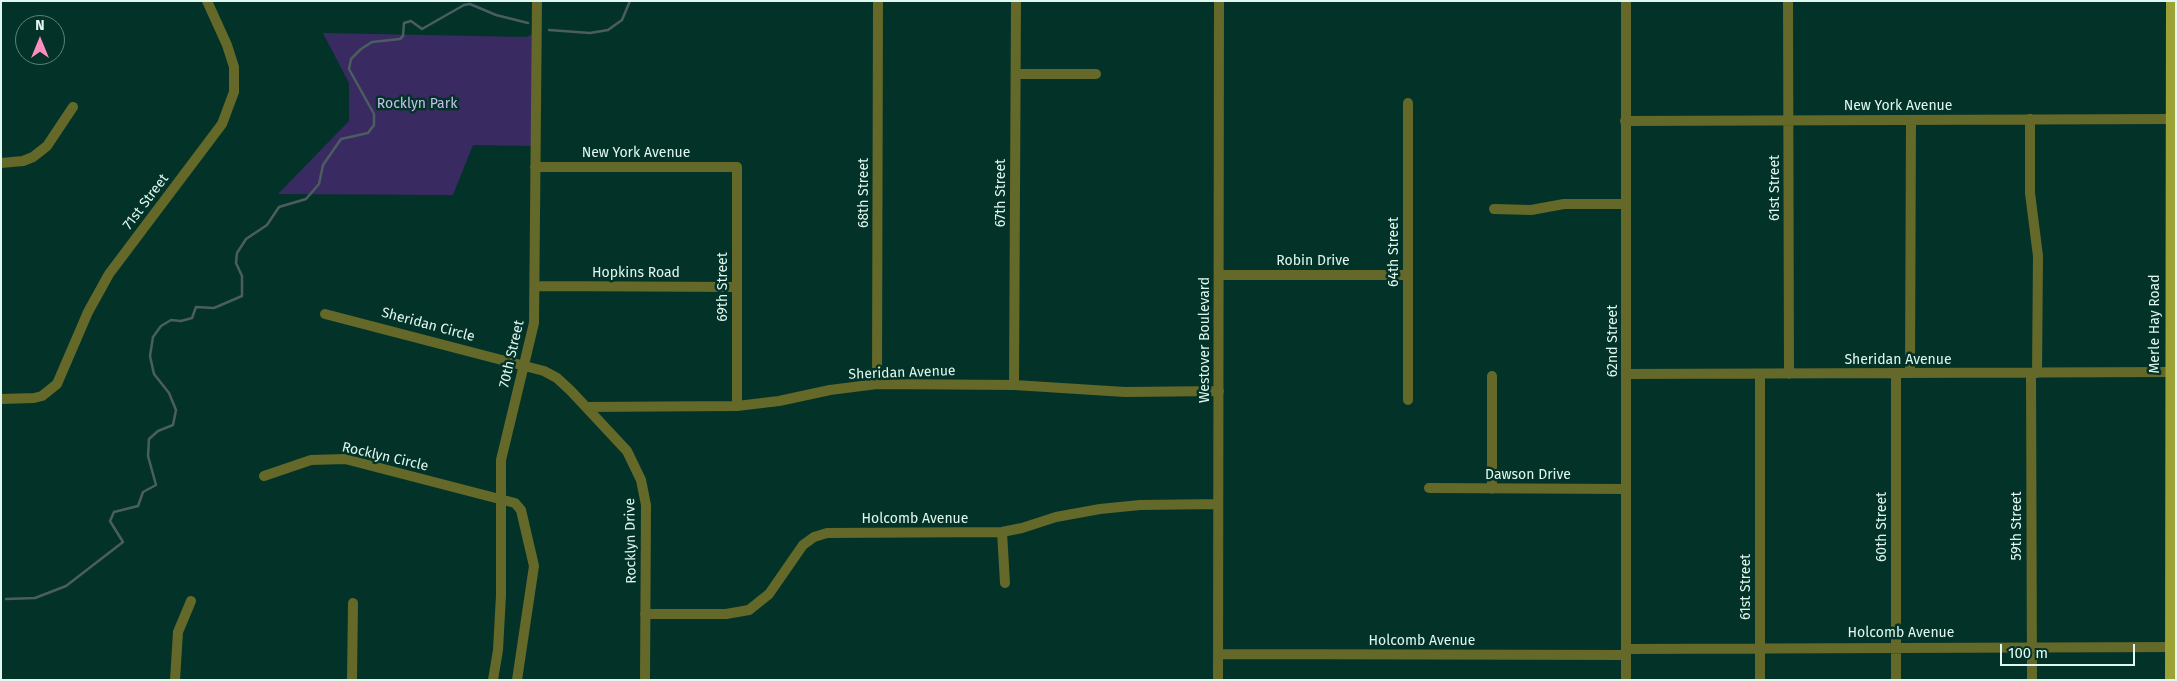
<!DOCTYPE html>
<style>
body{margin:0}
#map{position:relative;width:2177px;height:681px;overflow:hidden;background:#033328;font-family:"Fira Sans",sans-serif}
canvas{display:block}
.frame{position:absolute;inset:0;border:2px solid #e1f8f0;pointer-events:none}
.north{position:absolute;left:15px;top:15px;width:50px;height:50px;box-sizing:border-box;background:#033328;border:1px solid #5c8278;border-radius:50%;rotate:0deg;font-size:14px;font-weight:700;line-height:20px;text-align:center;color:#e1f8f0}
.north::after{content:'';display:block;margin:auto;width:18px;height:22px;background:#fd8ec0;clip-path:polygon(50% 0,100% 100%,50% 72%,0 100%)}
.scale{position:absolute;left:2000px;top:644px;width:135px;height:22px;box-sizing:border-box;border:2px solid #e1f8f0;border-top:0;padding-left:6px;font-size:15px;line-height:18px;white-space:nowrap;color:#e1f8f0;-webkit-text-stroke:4px #033328;paint-order:stroke}
</style>
<div id="map">
<canvas width="2177" height="681"></canvas>
<div class="frame"></div>
<div class="north">N</div>
<div class="scale">100 m</div>
</div>
<script>
const context = document.querySelector('canvas').getContext('2d');
context.lineJoin = 'round';
function paint(path, color) {
  context.fillStyle = color;
  context.fill(path, 'evenodd');
}
function shape(rows) {
  const path = new Path2D();
  for (const r of rows) {
    path.moveTo(r[0], r[1]);
    for (let i = 2; i < r.length; i += 2) path.lineTo(r[i], r[i + 1]);
  }
  return path;
}
function trace(path, color, width, dash) {
  context.strokeStyle = color;
  context.lineWidth = width;
  context.lineCap = dash ? 'butt' : 'round';
  context.setLineDash(dash || []);
  context.stroke(path);
}
function drawText(font, color, halo, rows, align = 'center') {
  context.font = font + ' "Fira Sans",sans-serif';
  context.lineWidth = 5;
  context.setLineDash([]);
  context.textBaseline = 'middle';
  context.strokeStyle = halo;
  context.fillStyle = color;
  for (const [text, x, y, turn = 0] of rows) {
    context.save();
    context.translate(x, y);
    context.rotate((+turn || 0) * Math.PI / 180);
    context.textAlign = isNaN(turn) ? turn : align;
    if (halo) context.strokeText(text, 0, 0);
    context.fillText(text, 0, 0);
    context.restore();
  }
}
const green = shape([
 [323,33,526,37,536,33,535,146,473,145,453,195,278,194,349,121,349,83]
]);
const stream = shape([
 [549,30,590,33,608,30,622,20,630,1],
 [6,599,35,598,66,586,123,542,110,521,114,512,138,506,143,492,156,485,148,456,149,439,158,431,173,425,176,410,169,393,154,374,150,356,153,337,161,326,171,320,181,321,192,318,196,307,214,308,242,296,242,276,236,263,237,253,246,239,267,225,279,207,306,199,319,184,323,165,341,139,368,133,374,125,374,114,349,69,351,59,361,49,372,42,400,39,403,36,404,23,411,21,422,29,464,5,470,4,496,15,528,23]
]);
const minor = shape([
 [1626,1,1626,680],
 [1788,1,1789,374],
 [1016,74,1096,74],
 [1408,103,1408,400],
 [2030,119,2030,193,2038,256,2037,373],
 [1625,121,2171,119],
 [1,163,23,161,33,157,47,146,73,107],
 [535,167,737,167,737,406],
 [1494,209,1531,210,1564,204,1626,204],
 [1219,275,1408,275],
 [535,286,737,287],
 [325,314,544,371,557,378,571,391,627,451,641,480,646,505,645,680],
 [1910,373,1911,120],
 [2031,373,2032,680],
 [1627,374,2170,372],
 [1760,374,1760,680],
 [1492,376,1492,489],
 [877,384,878,1],
 [1014,385,1016,1],
 [1,399,34,398,42,396,57,384,88,312,109,274,222,124,234,92,234,67,227,45,207,1],
 [586,407,737,406,779,401,830,390,877,384,1014,385,1125,392,1219,391],
 [264,476,311,460,345,459,515,503,521,510,534,566,517,680],
 [1429,488,1626,489],
 [1002,532,1005,583],
 [645,614,726,614,749,610,769,594,803,545,814,537,827,533,1002,532,1022,528,1056,517,1100,509,1140,505,1218,504],
 [1627,649,2176,647],
 [1218,654,1626,655],
 [175,680,178,632,191,601],
 [352,680,353,603],
 [493,680,498,650,501,595,501,460,534,323,537,1],
 [1218,680,1219,1],
 [1896,680,1896,374]
]);
const major = shape([
 [2171,680,2172,1]
]);
const parkNames = [
 ["Rocklyn Park",417,104]
];
const streetNames = [
 ["New York Avenue",1898,106],
 ["New York Avenue",636,153],
 ["61st Street",1775,188,-90],
 ["68th Street",864,193,-90],
 ["67th Street",1001,193,-90],
 ["71st Street",146,202,-53],
 ["64th Street",1394,252,-90],
 ["Robin Drive",1313,261],
 ["Hopkins Road",636,273],
 ["69th Street",723,287,-90],
 ["Merle Hay Road",2155,324,-90],
 ["Sheridan Circle",428,325,15],
 ["Westover Boulevard",1205,340,-90],
 ["62nd Street",1613,341,-90],
 ["70th Street",512,354,-77],
 ["Sheridan Avenue",1898,360],
 ["Sheridan Avenue",902,373,-2],
 ["Rocklyn Circle",385,457,13],
 ["Dawson Drive",1528,475],
 ["Holcomb Avenue",915,519],
 ["59th Street",2017,526,-90],
 ["60th Street",1882,527,-90],
 ["Rocklyn Drive",631,541,-91],
 ["61st Street",1746,587,-90],
 ["Holcomb Avenue",1901,633],
 ["Holcomb Avenue",1422,641]
];
paint(green, '#392b61');
trace(stream, '#4b5d60', 2.5);
trace(minor, '#646829', 10);
trace(major, '#9ca236', 12);
drawText('14px', '#c6beec', '#033328', parkNames);
drawText('14px', '#e1f8f0', '#033328', streetNames);
</script>
